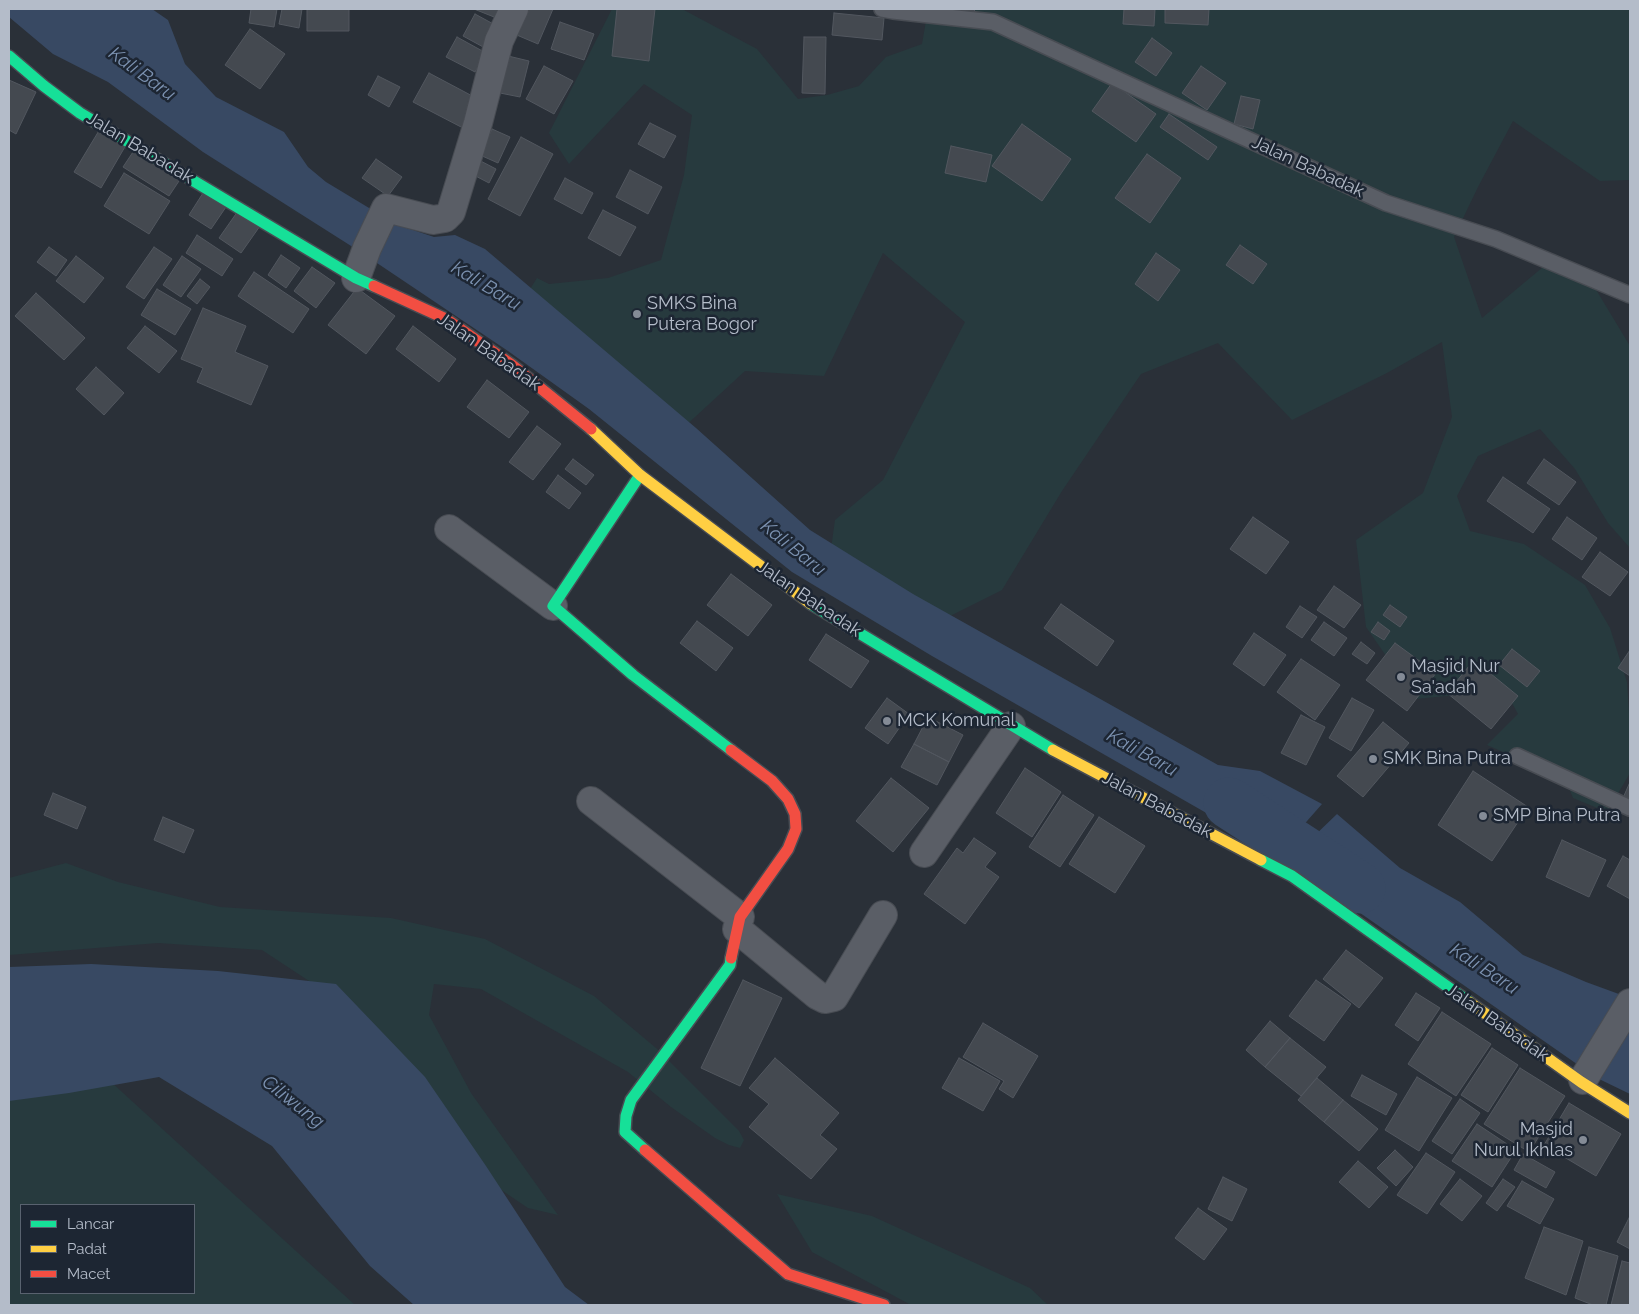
<!DOCTYPE html>
<style>
body{margin:0}
#map{position:relative;width:1639px;height:1314px;overflow:hidden;background:#2a3038;font-family:Raleway,sans-serif}
canvas{display:block}
.frame{position:absolute;inset:0;border:10px solid #b4bcc9;pointer-events:none}
.legend{position:absolute;left:20px;top:1204px;width:175px;height:90px;box-sizing:border-box;background:#1d2633;border:1px solid #59626f;margin:0;padding:6px 9px;list-style:none;font-size:15px;color:#b4bcc9}
.legend li{display:flex;align-items:center;gap:10px;height:25px}
.legend b{width:25px;border:1px solid #59626f}
</style>
<div id="map">
<canvas width="1639" height="1314"></canvas>
<div class="frame"></div>
<ul class="legend">
<li><b style="height:6px;background:#16e098"></b>Lancar</li>
<li><b style="height:6px;background:#ffcf43"></b>Padat</li>
<li><b style="height:6px;background:#f24e42"></b>Macet</li>
</ul>
</div>
<script>
const context = document.querySelector('canvas').getContext('2d');
context.lineJoin = 'round';
function paint(path, color) {
  context.fillStyle = color;
  context.fill(path, 'evenodd');
}
function shape(rows) {
  const path = new Path2D();
  for (const r of rows) {
    path.moveTo(r[0], r[1]);
    for (let i = 2; i < r.length; i += 2) path.lineTo(r[i], r[i + 1]);
  }
  return path;
}
function trace(path, color, width, dash) {
  context.strokeStyle = color;
  context.lineWidth = width;
  context.lineCap = dash ? 'butt' : 'round';
  context.setLineDash(dash || []);
  context.stroke(path);
}
function drawText(font, color, halo, rows, align = 'center') {
  context.font = font + ' Raleway,sans-serif';
  context.lineWidth = 5;
  context.setLineDash([]);
  context.textBaseline = 'middle';
  context.strokeStyle = halo;
  context.fillStyle = color;
  for (const [text, x, y, turn = 0] of rows) {
    context.save();
    context.translate(x, y);
    context.rotate((+turn || 0) * Math.PI / 180);
    context.textAlign = isNaN(turn) ? turn : align;
    if (halo) context.strokeText(text, 0, 0);
    context.fillText(text, 0, 0);
    context.restore();
  }
}
const green = shape([
 [612,9,682,9,757,49,798,99,827,95,859,86,886,57,922,44,928,9,1630,9,1630,180,1600,181,1513,121,1478,187,1454,237,1482,318,1549,262,1589,278,1630,346,1630,548,1608,523,1575,469,1540,429,1478,456,1457,496,1470,531,1524,544,1585,585,1610,628,1627,682,1630,728,1630,773,1607,812,1573,798,1561,768,1535,766,1487,745,1518,714,1505,690,1416,699,1366,627,1356,540,1423,493,1452,417,1442,342,1387,373,1292,420,1218,343,1141,374,1062,491,1002,590,942,620,829,563,835,520,883,480,965,322,883,253,824,376,745,371,682,429,527,294,537,278,549,284,608,278,661,260,684,175,692,115,644,84,569,164,549,133],
 [66,863,118,882,220,907,391,918,485,939,594,996,656,1048,739,1131,744,1140,740,1148,729,1145,715,1138,671,1107,628,1072,481,989,434,984,429,1015,471,1093,558,1215,528,1208,488,1181,353,1010,262,950,158,943,9,955,9,878],
 [75,1049,355,1305,9,1305,9,1069],
 [21,1205,194,1205,194,1293,21,1293],
 [777,1194,872,1216,1030,1288,1048,1305,911,1305,812,1252]
]);
const water = shape([
 [9,9,152,9,168,20,185,64,216,97,284,132,308,167,326,182,379,214,359,251,203,152,108,82,53,54,9,17],
 [392,223,434,237,455,235,485,249,696,428,810,530,913,594,1218,765,1260,771,1322,804,1278,854,932,656,792,572,589,409,508,351,374,261],
 [1337,814,1400,868,1460,902,1523,955,1586,982,1627,997,1584,1069,1287,862],
 [91,964,218,971,336,984,425,1077,486,1166,565,1287,589,1305,414,1305,370,1266,272,1146,159,1077,69,1093,9,1101,9,967],
 [1630,1026,1630,1094,1599,1079]
]);
const river = shape([
 [1229,803,1360,888]
]);
const building = shape([
 [251,9,277,9,274,27,249,23,251,9],
 [282,9,302,9,299,28,279,24,282,9],
 [307,9,349,9,349,31,307,31,307,9],
 [474,9,509,9,504,21,474,9],
 [523,9,553,9,538,44,512,33,523,9],
 [617,9,655,9,649,61,612,56,617,9],
 [955,9,975,9,974,12,955,11,955,9],
 [1124,9,1155,9,1154,26,1123,24,1124,9],
 [1165,9,1209,9,1208,25,1165,23,1165,9],
 [834,13,884,18,882,40,832,35,834,13],
 [475,14,497,26,485,48,463,36,475,14],
 [560,22,594,34,584,60,551,49,560,22],
 [250,29,285,54,260,89,225,65,250,29],
 [457,37,486,53,475,72,446,57,457,37],
 [804,37,826,37,825,94,802,93,804,37],
 [1152,38,1172,53,1156,76,1135,62,1152,38],
 [504,55,529,61,520,97,495,92,504,55],
 [544,66,573,81,554,114,526,99,544,66],
 [1201,66,1226,83,1207,110,1182,93,1201,66],
 [429,73,478,99,463,128,413,102,429,73],
 [378,76,400,87,389,107,368,95,378,76],
 [9,80,36,92,16,134,9,130,9,80],
 [1112,83,1156,114,1136,142,1092,111,1112,83],
 [1241,96,1260,100,1253,129,1234,124,1241,96],
 [1169,114,1217,147,1208,160,1160,127,1169,114],
 [650,123,676,136,664,158,638,144,650,123],
 [1022,124,1071,159,1042,201,992,166,1022,124],
 [100,129,126,145,101,188,74,172,100,129],
 [492,129,510,137,498,163,480,155,492,129],
 [521,137,553,154,520,216,488,199,521,137],
 [951,146,992,155,986,182,945,173,951,146],
 [135,149,181,178,169,196,123,167,135,149],
 [1147,154,1181,178,1150,223,1115,198,1147,154],
 [473,157,496,169,489,183,466,171,473,157],
 [376,159,402,177,388,196,362,178,376,159],
 [630,170,662,187,648,214,616,197,630,170],
 [124,173,170,201,149,234,104,206,124,173],
 [565,178,593,193,582,214,554,199,565,178],
 [203,193,226,207,211,229,189,215,203,193],
 [603,210,636,227,620,256,588,238,603,210],
 [238,211,260,226,241,253,219,238,238,211],
 [197,235,233,259,222,276,186,253,197,235],
 [1240,245,1267,264,1253,284,1226,265,1240,245],
 [49,247,67,260,56,276,37,262,49,247],
 [154,247,172,259,144,299,126,287,154,247],
 [1156,253,1180,270,1158,301,1135,284,1156,253],
 [281,255,300,268,286,288,268,275,281,255],
 [76,256,104,278,84,303,56,281,76,256],
 [182,256,201,269,181,297,163,285,182,256],
 [312,267,335,283,316,308,294,291,312,267],
 [254,272,309,309,293,333,238,296,254,272],
 [200,279,210,287,197,304,187,296,200,279],
 [357,288,395,316,366,354,328,325,357,288],
 [157,289,191,309,175,335,141,315,157,289],
 [36,293,85,338,64,360,15,316,36,293],
 [203,308,246,326,235,352,268,366,251,405,197,382,203,368,181,359,203,308],
 [145,326,177,351,159,373,127,348,145,326],
 [413,326,456,359,439,382,396,349,413,326],
 [96,367,124,393,104,415,76,389,96,367],
 [487,380,529,412,509,438,467,407,487,380],
 [537,426,561,444,533,480,509,462,537,426],
 [573,459,594,475,586,485,565,469,573,459],
 [1544,459,1576,482,1559,505,1527,483,1544,459],
 [558,475,581,493,569,509,546,492,558,475],
 [1503,477,1550,509,1533,533,1487,501,1503,477],
 [1253,517,1289,542,1266,574,1230,549,1253,517],
 [1567,517,1597,538,1582,560,1552,539,1567,517],
 [1600,552,1628,572,1610,596,1582,577,1600,552],
 [731,574,772,605,748,636,707,605,731,574],
 [1334,586,1361,605,1344,628,1317,610,1334,586],
 [1061,604,1114,641,1097,666,1044,628,1061,604],
 [1390,605,1407,617,1400,627,1383,615,1390,605],
 [1300,606,1317,617,1302,638,1286,627,1300,606],
 [697,621,733,648,716,671,680,643,697,621],
 [1324,622,1347,638,1334,656,1311,640,1324,622],
 [1378,622,1390,631,1384,640,1371,632,1378,622],
 [1254,633,1286,655,1264,686,1233,664,1254,633],
 [826,634,869,661,851,688,809,660,826,634],
 [1361,642,1375,653,1367,664,1352,654,1361,642],
 [1395,643,1436,673,1407,711,1366,680,1395,643],
 [1512,649,1540,671,1527,687,1499,665,1512,649],
 [1630,650,1630,676,1618,668,1630,650],
 [1301,659,1340,685,1315,720,1277,692,1301,659],
 [1474,660,1518,696,1491,729,1447,693,1474,660],
 [887,698,909,714,888,744,865,728,887,698],
 [1352,698,1374,710,1351,751,1329,738,1352,698],
 [1301,715,1325,727,1306,765,1281,753,1301,715],
 [928,717,963,735,949,762,914,744,928,717],
 [1383,722,1409,743,1363,797,1337,776,1383,722],
 [914,744,949,762,937,785,901,767,914,744],
 [1025,768,1061,792,1032,837,996,813,1025,768],
 [1473,771,1528,807,1492,861,1438,825,1473,771],
 [891,778,929,808,893,852,856,821,891,778],
 [1630,782,1630,801,1623,798,1630,782],
 [53,793,86,807,77,829,44,815,53,793],
 [1063,795,1094,815,1060,867,1029,847,1063,795],
 [163,817,194,830,184,853,154,840,163,817],
 [1099,817,1145,846,1115,893,1069,864,1099,817],
 [974,838,996,853,985,867,999,877,965,924,924,894,957,848,963,853,974,838],
 [1562,840,1606,860,1589,897,1546,877,1562,840],
 [1623,856,1630,860,1630,899,1607,886,1623,856],
 [1346,950,1383,978,1359,1008,1323,979,1346,950],
 [743,980,782,998,740,1086,701,1068,743,980],
 [1316,980,1351,1004,1324,1041,1289,1016,1316,980],
 [1416,993,1440,1008,1418,1041,1395,1025,1416,993],
 [1442,1012,1491,1044,1456,1096,1408,1064,1442,1012],
 [1270,1021,1290,1038,1265,1067,1246,1050,1270,1021],
 [983,1023,1038,1056,1013,1098,999,1089,1004,1081,963,1057,983,1023],
 [1290,1038,1326,1067,1301,1096,1265,1067,1290,1038],
 [1492,1048,1518,1065,1488,1112,1461,1095,1492,1048],
 [775,1058,839,1113,820,1135,837,1149,811,1179,749,1127,769,1104,749,1088,775,1058],
 [959,1058,1000,1081,983,1111,942,1088,959,1058],
 [1520,1068,1565,1096,1529,1152,1484,1124,1520,1068],
 [1362,1075,1397,1094,1386,1115,1351,1096,1362,1075],
 [1417,1077,1452,1098,1419,1151,1385,1130,1417,1077],
 [1317,1078,1343,1100,1324,1122,1298,1100,1317,1078],
 [1460,1099,1480,1113,1452,1154,1432,1141,1460,1099],
 [1343,1100,1378,1129,1359,1151,1324,1122,1343,1100],
 [1569,1103,1621,1134,1596,1176,1544,1145,1569,1103],
 [1477,1124,1516,1150,1492,1187,1452,1161,1477,1124],
 [1395,1150,1413,1167,1396,1186,1377,1168,1395,1150],
 [1426,1153,1455,1172,1427,1214,1397,1195,1426,1153],
 [1523,1154,1555,1172,1546,1188,1514,1170,1523,1154],
 [1358,1161,1388,1187,1369,1208,1339,1182,1358,1161],
 [1223,1177,1247,1189,1232,1221,1208,1209,1223,1177],
 [1460,1179,1482,1196,1462,1221,1440,1204,1460,1179],
 [1503,1179,1515,1187,1497,1211,1486,1203,1503,1179],
 [1522,1181,1554,1199,1540,1224,1507,1206,1522,1181],
 [1198,1208,1227,1229,1204,1260,1175,1238,1198,1208],
 [1630,1216,1630,1249,1617,1242,1630,1216],
 [1544,1227,1583,1241,1566,1295,1525,1278,1544,1227],
 [1589,1247,1618,1256,1606,1305,1593,1305,1575,1298,1589,1247],
 [1622,1261,1630,1263,1630,1305,1611,1305,1622,1261]
]);
const lane = shape([
 [882,9,893,11,993,22,1386,203,1496,239,1630,295],
 [1517,756,1630,808]
]);
const street = shape([
 [356,278,367,248,386,208,433,220,445,218,451,212,478,123,499,41,514,9],
 [449,529,553,606],
 [591,801,740,917],
 [924,853,1011,726],
 [737,929,817,995,825,999,834,997,883,915],
 [1583,1080,1630,1003]
]);
const fast = shape([
 [9,56,44,86,80,113,356,278,374,286],
 [640,475,553,606,633,675,731,750],
 [811,604,1053,750],
 [1261,860,1292,876,1469,1002],
 [645,1150,625,1132,626,1116,631,1100,730,965,731,958]
]);
const slow = shape([
 [591,429,640,475,811,604],
 [1053,750,1261,860],
 [1469,1002,1581,1082,1630,1113]
]);
const jam = shape([
 [374,286,446,319,512,365,591,429],
 [731,750,772,781,788,799,795,814,796,829,788,849,740,917,731,958],
 [645,1150,788,1274,884,1305]
]);
const markers = [
 [637,314,5,"#848b96"],
 [1401,677,5,"#848b96"],
 [887,721,5,"#848b96"],
 [1373,759,5,"#848b96"],
 [1483,816,5,"#848b96"],
 [1583,1140,5,"#848b96"]
];
const streetNames = [
 ["Jalan Babadak",140,148,31],
 ["Jalan Babadak",1308,167,25],
 ["Jalan Babadak",489,352,35],
 ["Jalan Babadak",809,599,34],
 ["Jalan Babadak",1157,805,28],
 ["Jalan Babadak",1497,1023,35]
];
const poiNames = [
 ["SMKS Bina",647,304],
 ["Putera Bogor",647,325],
 ["Masjid Nur",1411,667],
 ["Sa'adah",1411,688],
 ["MCK Komunal",897,721],
 ["SMK Bina Putra",1383,759],
 ["SMP Bina Putra",1493,816],
 ["Masjid",1573,1130,"right"],
 ["Nurul Ikhlas",1573,1151,"right"]
];
const waterNames = [
 ["Kali Baru",142,74,36],
 ["Kali Baru",486,286,31],
 ["Kali Baru",793,548,39],
 ["Kali Baru",1142,753,29],
 ["Kali Baru",1484,969,33],
 ["Ciliwung",293,1102,38]
];
paint(green, '#273a3e');
paint(water, '#384963');
trace(river, '#384963', 51);
paint(building, '#444950');
trace(building, '#52575f', 1);
trace(lane, '#484c53', 18);
trace(street, '#484c53', 30);
trace(fast, '#484c53', 14);
trace(slow, '#484c53', 14);
trace(jam, '#484c53', 14);
trace(lane, '#5a5e66', 15);
trace(street, '#5a5e66', 28);
trace(fast, '#16e098', 11);
trace(slow, '#ffcf43', 11);
trace(jam, '#f24e42', 11);
for (const [x, y, r, color] of markers) {
  const dot = new Path2D();
  dot.arc(x, y, r, 0, 2 * Math.PI);
  context.fillStyle = color;
  context.fill(dot);
  trace(dot, '#1d2633', 2);
}
drawText('18px', '#b4bcc9', '#1d2633', streetNames);
drawText('18px', '#b4bcc9', '#1d2633', poiNames, 'left');
drawText('italic 19px', '#7c92b1', '#1d2633', waterNames);
</script>
